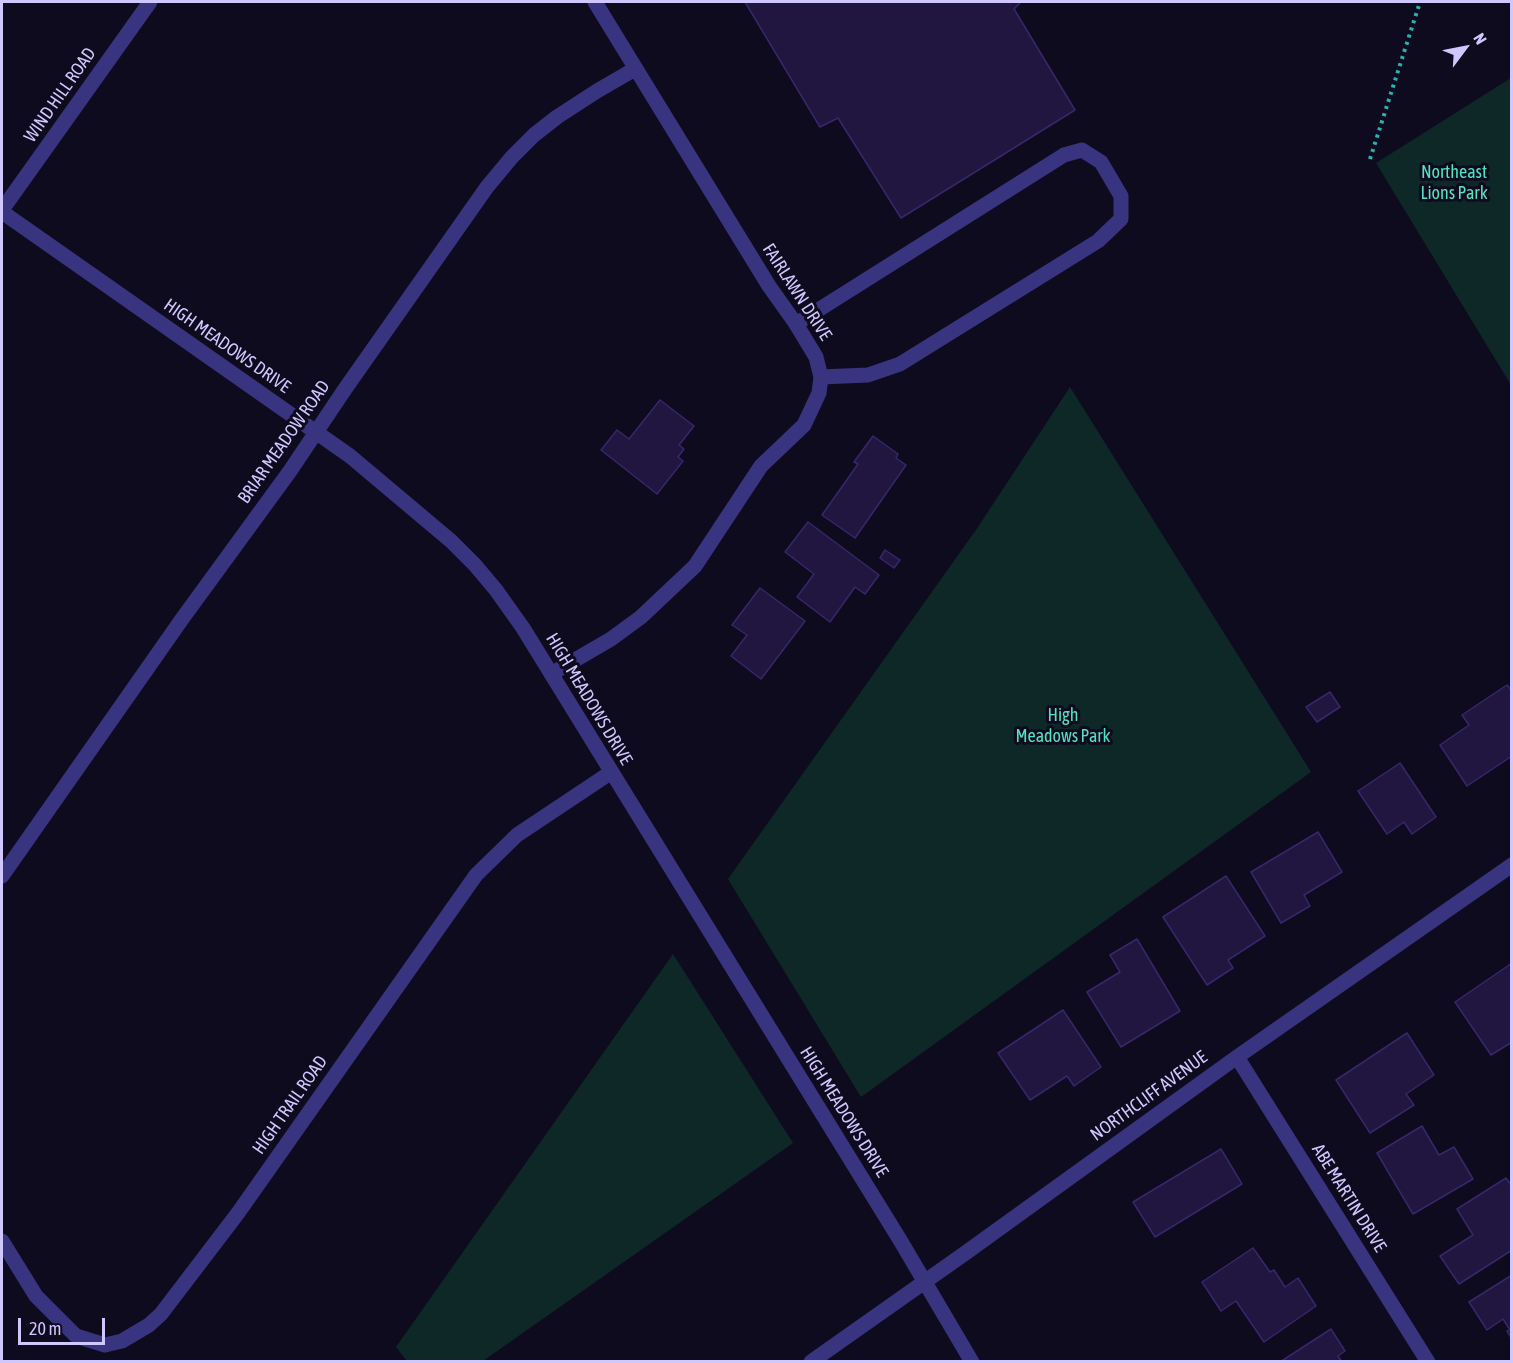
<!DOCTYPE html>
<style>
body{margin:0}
#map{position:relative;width:1513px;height:1363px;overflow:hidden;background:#0f0b1e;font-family:"Asap Condensed",sans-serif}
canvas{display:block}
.frame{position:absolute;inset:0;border:3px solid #d0c7ff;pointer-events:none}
.north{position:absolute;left:1435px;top:18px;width:60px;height:60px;-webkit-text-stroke:4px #0f0b1e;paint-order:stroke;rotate:58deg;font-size:16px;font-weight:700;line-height:24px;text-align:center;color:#d0c7ff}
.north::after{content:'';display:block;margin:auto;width:21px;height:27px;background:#d0c7ff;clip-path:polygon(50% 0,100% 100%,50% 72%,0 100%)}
.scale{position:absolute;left:18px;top:1318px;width:87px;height:27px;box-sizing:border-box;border:3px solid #d0c7ff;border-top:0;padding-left:8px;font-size:18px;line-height:21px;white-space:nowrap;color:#d0c7ff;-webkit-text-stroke:4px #0f0b1e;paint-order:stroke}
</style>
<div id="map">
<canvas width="1513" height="1363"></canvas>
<div class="frame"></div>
<div class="north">N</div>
<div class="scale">20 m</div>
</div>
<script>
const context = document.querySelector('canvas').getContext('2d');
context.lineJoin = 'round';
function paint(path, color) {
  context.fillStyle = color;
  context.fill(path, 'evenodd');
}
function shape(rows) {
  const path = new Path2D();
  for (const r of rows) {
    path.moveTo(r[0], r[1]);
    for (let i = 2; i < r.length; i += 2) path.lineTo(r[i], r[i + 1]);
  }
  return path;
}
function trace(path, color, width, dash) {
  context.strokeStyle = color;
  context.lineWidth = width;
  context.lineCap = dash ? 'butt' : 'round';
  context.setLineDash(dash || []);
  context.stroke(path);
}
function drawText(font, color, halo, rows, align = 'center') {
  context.font = font + ' "Asap Condensed",sans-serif';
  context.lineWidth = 6;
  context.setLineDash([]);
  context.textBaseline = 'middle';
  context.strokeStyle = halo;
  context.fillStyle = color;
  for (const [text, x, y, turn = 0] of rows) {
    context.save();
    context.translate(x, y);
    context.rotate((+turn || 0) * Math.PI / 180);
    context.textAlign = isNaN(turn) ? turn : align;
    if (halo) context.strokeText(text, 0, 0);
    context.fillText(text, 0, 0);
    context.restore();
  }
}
const green = shape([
 [1511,78,1511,385,1376,163],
 [1070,387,1311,772,861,1097,728,879,978,527],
 [673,954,793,1143,483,1361,407,1361,396,1347]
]);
const building = shape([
 [745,2,1021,2,1014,9,1075,110,901,218,838,118,820,127,745,2],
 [660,400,694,426,679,445,684,449,678,457,683,461,657,494,601,450,617,430,629,439,660,400],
 [873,436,898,454,896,458,906,465,855,538,822,515,858,464,854,462,873,436],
 [808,522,879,575,865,594,855,587,830,622,797,597,814,574,785,552,808,522],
 [885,550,900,560,894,568,880,558,885,550],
 [760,588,805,621,761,679,731,656,747,635,732,625,760,588],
 [1507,685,1512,691,1512,756,1467,786,1440,745,1469,725,1462,715,1507,685],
 [1330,692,1340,707,1317,722,1306,707,1330,692],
 [1400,763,1436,817,1412,834,1404,822,1387,834,1358,791,1400,763],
 [1318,832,1342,872,1304,895,1310,906,1281,923,1251,872,1318,832],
 [1226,876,1265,936,1228,960,1233,968,1207,985,1163,917,1226,876],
 [1137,939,1180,1011,1121,1047,1087,992,1120,972,1110,955,1137,939],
 [1512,963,1512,1042,1491,1055,1455,1002,1512,963],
 [1063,1010,1101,1067,1074,1086,1067,1076,1030,1100,998,1053,1063,1010],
 [1407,1033,1434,1075,1406,1094,1414,1105,1370,1133,1336,1080,1407,1033],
 [1422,1126,1439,1155,1454,1147,1473,1179,1413,1214,1377,1153,1422,1126],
 [1221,1149,1242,1184,1155,1237,1133,1202,1221,1149],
 [1506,1178,1512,1186,1512,1250,1459,1284,1440,1256,1473,1235,1457,1209,1506,1178],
 [1253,1248,1270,1272,1274,1270,1285,1287,1298,1278,1316,1306,1264,1342,1236,1301,1221,1311,1202,1282,1253,1248],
 [1512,1275,1512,1339,1507,1331,1510,1330,1503,1319,1487,1330,1469,1302,1512,1275],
 [1331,1329,1345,1351,1338,1356,1342,1362,1280,1362,1331,1329]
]);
const path = shape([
 [1370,159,1420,2]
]);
const lane = shape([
 [796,324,1064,155,1082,150,1101,162,1121,196,1121,219,1098,241,900,364,868,375,821,377]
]);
const street = shape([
 [2,210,150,2],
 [2,212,350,456,451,541,475,565,496,590,523,628,900,1240,972,1362],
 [551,674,611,639,641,617,695,566,761,466,804,425,819,393,821,377,816,357,796,324,769,286,595,2],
 [2,876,182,619,290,471,345,389,487,187,512,157,534,135,557,117,597,91,635,69],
 [1237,1057,1428,1362],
 [2,1241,36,1296,76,1336,105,1345,122,1341,149,1325,161,1314,238,1213,476,875,517,835,610,773],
 [811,1362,964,1254,1237,1057,1512,865]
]);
const streetNames = [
 ["WIND HILL ROAD",60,95,-55],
 ["FAIRLAWN DRIVE",797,292,57],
 ["HIGH MEADOWS DRIVE",227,346,35],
 ["BRIAR MEADOW ROAD",284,442,-55],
 ["HIGH MEADOWS DRIVE",589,699,59],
 ["NORTHCLIFF AVENUE",1149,1096,-36],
 ["HIGH TRAIL ROAD",290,1105,-55],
 ["HIGH MEADOWS DRIVE",844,1112,58],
 ["ABE MARTIN DRIVE",1349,1198,58]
];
const parkNames = [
 ["Northeast",1454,172],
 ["Lions Park",1454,193],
 ["High",1063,715],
 ["Meadows Park",1063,736]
];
paint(green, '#0e2828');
paint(building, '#20163f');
trace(building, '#37276c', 1.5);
trace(path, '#28b2af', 4, [3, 4.5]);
trace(lane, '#39347f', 15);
trace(street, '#39347f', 15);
drawText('18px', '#d0c7ff', '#0f0b1e', streetNames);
drawText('18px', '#50e3c3', '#0f0b1e', parkNames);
</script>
